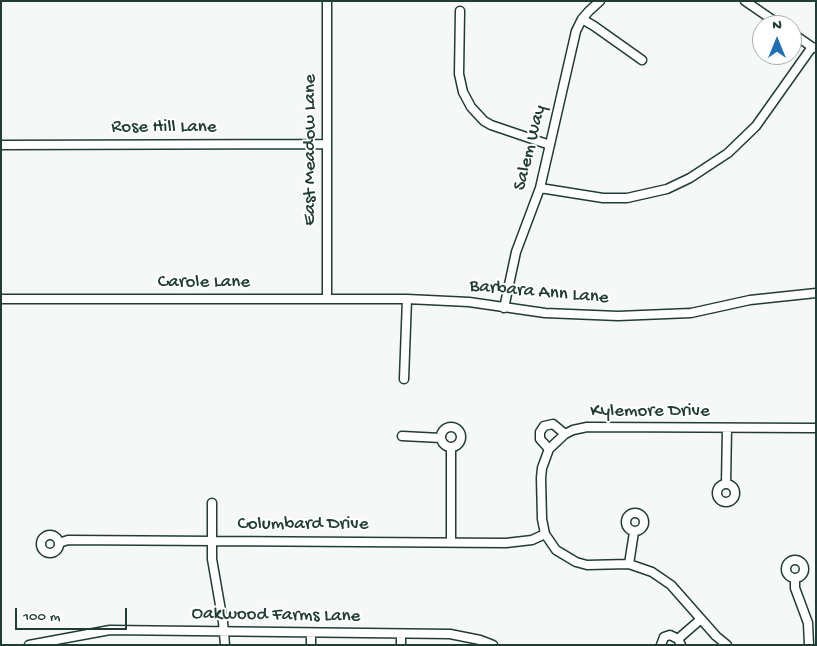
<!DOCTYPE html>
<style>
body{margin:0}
#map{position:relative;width:817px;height:646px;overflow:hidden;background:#f6f7f7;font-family:"Gochi Hand",sans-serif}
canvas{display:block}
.frame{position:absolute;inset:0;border:2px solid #1f3d34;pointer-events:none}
.north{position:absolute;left:752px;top:15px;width:50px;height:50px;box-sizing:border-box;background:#fff;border:1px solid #a5b1ae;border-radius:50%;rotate:0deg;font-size:14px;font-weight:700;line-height:20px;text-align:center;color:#1f3d34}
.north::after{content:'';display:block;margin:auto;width:18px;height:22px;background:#1f6fb2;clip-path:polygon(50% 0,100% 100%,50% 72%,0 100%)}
.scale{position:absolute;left:15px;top:608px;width:112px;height:22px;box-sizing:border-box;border:2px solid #1f3d34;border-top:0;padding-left:6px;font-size:15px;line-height:18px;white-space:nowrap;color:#1f3d34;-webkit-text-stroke:4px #fff;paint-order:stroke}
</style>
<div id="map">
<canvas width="817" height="646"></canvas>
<div class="frame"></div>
<div class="north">N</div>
<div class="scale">100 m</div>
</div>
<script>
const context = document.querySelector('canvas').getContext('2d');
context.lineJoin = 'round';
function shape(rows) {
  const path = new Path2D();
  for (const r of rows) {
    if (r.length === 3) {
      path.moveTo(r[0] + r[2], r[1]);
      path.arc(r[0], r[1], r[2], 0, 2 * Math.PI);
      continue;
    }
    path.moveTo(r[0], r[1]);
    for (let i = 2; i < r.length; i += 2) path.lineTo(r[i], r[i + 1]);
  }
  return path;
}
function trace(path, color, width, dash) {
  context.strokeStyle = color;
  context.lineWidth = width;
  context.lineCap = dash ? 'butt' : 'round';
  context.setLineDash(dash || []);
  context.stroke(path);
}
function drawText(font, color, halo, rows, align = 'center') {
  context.font = font + ' "Gochi Hand",sans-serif';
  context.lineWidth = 4;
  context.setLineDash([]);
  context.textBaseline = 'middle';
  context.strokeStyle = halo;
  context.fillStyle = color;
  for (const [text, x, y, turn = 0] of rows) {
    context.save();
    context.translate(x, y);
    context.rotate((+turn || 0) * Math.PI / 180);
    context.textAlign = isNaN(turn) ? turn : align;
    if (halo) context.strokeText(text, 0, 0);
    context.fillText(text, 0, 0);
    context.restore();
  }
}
const minor = shape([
 [745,1,780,25],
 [460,11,459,74,463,92,471,107,484,121,491,125,550,145],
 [582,19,594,26,642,60],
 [792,33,812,47,816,48],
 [1,145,326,144],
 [540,188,603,198,627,198,667,189,690,178,728,153,756,126,812,47],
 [327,298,327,1],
 [1,299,407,299,469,302,545,313,618,316,691,313,750,300,816,293],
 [504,308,516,252,540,188,576,31,582,19,589,11,600,1],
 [404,379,407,299],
 [451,437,10],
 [402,436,441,438],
 [451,447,451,542],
 [549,449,540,439,540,432,544,426,553,424,565,434],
 [726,493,9],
 [726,484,727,428],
 [212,503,212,559,223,622,225,645],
 [635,522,9],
 [50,544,9],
 [59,543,68,540,506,543,532,540,545,534],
 [795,569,9],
 [629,564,634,532],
 [795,578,795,588,808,623,809,645],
 [678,639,701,619],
 [29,645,110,630,450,634,480,640,493,645],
 [311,645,311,633],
 [401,645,401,634],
 [661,645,664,637,670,635,678,639,681,645],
 [727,645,716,636,671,585,652,572,629,564,587,565,576,562,556,550,545,534,542,519,541,478,542,468,549,449,565,434,573,430,587,427,816,428]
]);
const streetNames = [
 ["Rose Hill Lane",164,128],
 ["Salem Way",531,148,-76],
 ["East Meadow Lane",311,150,-90],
 ["Carole Lane",204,283],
 ["Barbara Ann Lane",539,293,5],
 ["Kylemore Drive",650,412],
 ["Columbard Drive",303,525],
 ["Oakwood Farms Lane",276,616,1]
];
trace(minor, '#1f3d34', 11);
trace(minor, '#fff', 8);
drawText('19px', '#1f3d34', '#fff', streetNames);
</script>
